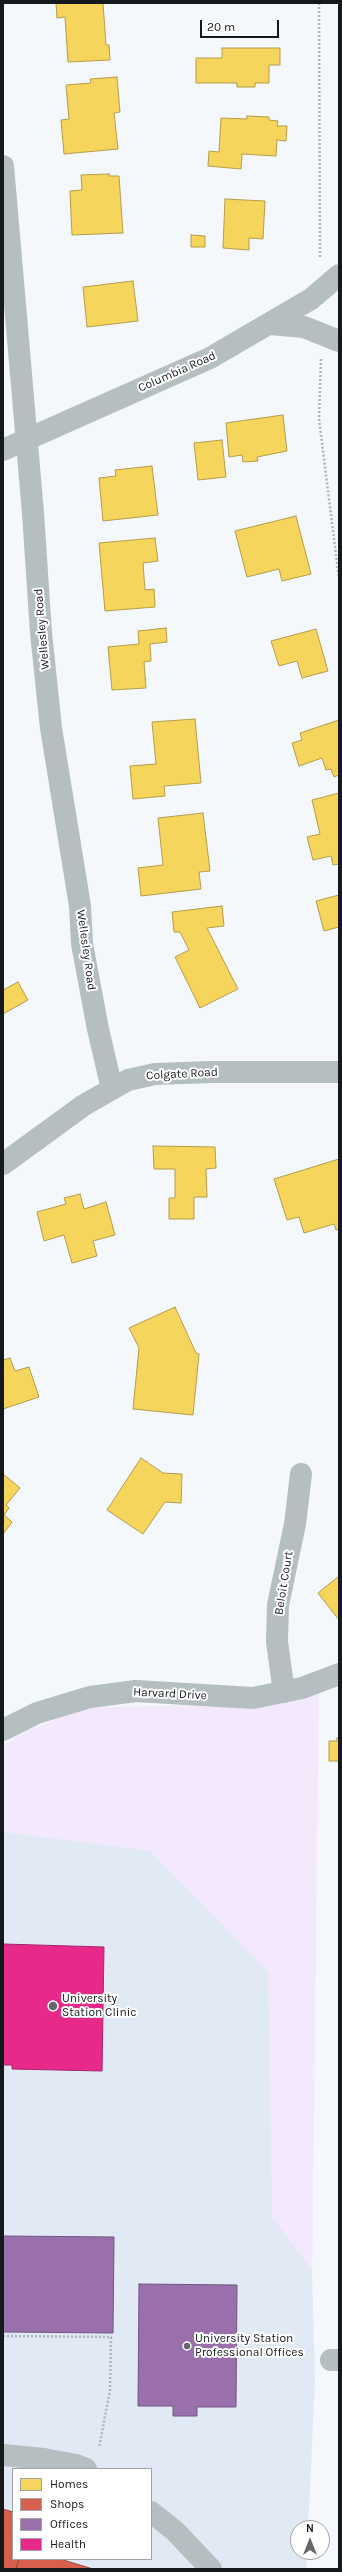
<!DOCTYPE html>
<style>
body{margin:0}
#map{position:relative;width:342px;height:2572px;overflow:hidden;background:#f4f7fc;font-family:Karla,sans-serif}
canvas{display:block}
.frame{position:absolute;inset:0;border:4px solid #16191c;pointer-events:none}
.legend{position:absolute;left:12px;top:2468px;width:140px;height:92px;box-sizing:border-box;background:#fff;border:1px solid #a2a3a4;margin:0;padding:5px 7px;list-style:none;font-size:12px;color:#16191c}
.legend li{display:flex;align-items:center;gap:8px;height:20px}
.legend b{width:20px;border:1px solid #a2a3a4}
.north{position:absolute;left:290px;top:2520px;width:40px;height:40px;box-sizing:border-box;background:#fff;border:1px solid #a2a3a4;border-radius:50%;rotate:0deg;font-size:11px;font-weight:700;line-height:16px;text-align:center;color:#16191c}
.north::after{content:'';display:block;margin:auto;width:14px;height:18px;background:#64676a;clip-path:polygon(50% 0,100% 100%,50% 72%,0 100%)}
.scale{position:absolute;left:200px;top:20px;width:79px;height:18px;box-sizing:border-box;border:2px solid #16191c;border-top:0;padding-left:5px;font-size:12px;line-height:14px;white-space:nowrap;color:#16191c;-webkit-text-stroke:3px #fff;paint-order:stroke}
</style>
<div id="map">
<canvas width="342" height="2572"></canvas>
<div class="frame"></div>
<ul class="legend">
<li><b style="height:11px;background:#f6d55c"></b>Homes</li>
<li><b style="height:11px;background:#d6604d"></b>Shops</li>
<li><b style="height:11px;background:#9970ab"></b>Offices</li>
<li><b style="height:11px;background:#e7298a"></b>Health</li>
</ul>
<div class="north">N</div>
<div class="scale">20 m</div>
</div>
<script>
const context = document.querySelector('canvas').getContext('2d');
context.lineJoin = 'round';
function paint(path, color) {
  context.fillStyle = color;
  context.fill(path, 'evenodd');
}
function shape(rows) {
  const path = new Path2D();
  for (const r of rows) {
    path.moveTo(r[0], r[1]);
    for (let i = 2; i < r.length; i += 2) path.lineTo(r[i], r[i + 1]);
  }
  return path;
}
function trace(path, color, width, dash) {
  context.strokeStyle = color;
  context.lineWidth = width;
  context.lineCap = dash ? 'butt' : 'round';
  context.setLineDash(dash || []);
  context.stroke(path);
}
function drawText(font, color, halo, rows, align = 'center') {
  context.font = font + ' Karla,sans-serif';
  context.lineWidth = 4;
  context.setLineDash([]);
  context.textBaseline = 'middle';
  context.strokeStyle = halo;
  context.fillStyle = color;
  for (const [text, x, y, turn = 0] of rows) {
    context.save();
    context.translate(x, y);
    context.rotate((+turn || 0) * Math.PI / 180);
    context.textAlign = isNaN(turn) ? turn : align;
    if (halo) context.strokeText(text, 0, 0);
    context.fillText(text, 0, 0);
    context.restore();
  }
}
const built = shape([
 [3,1828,201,1835,315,1980,312,2270,315,2381,308,2528,298,2528,298,2552,307,2552,306,2569,3,2569],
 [13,2469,151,2469,151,2559,13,2559]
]);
const green = shape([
 [319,1691,312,2270,272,2217,268,1972,150,1851,3,1832,3,1745,25,1732,86,1707,280,1704]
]);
const homes = shape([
 [56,3,103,3,106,45,109,45,110,60,68,62,65,17,57,18,56,3],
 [222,48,280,48,280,65,269,65,269,83,255,83,255,87,237,87,237,83,196,83,196,58,222,58,222,48],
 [117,77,120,112,114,113,118,149,64,154,61,120,69,119,66,85,91,83,90,79,117,77],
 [247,116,269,117,269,120,278,121,277,126,287,126,286,141,277,140,276,156,242,154,241,169,208,166,209,151,219,152,221,118,247,119,247,116],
 [109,174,109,176,119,176,123,233,72,235,70,191,82,190,81,175,109,174],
 [225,199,265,201,263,239,249,238,249,250,223,248,225,199],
 [191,235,205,236,205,247,191,247,191,235],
 [133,281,138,321,87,327,83,287,133,281],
 [283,415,287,451,257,457,258,461,243,462,242,455,229,457,226,423,283,415],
 [222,440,226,477,198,480,194,443,222,440],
 [152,466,158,515,103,521,99,478,116,476,115,470,152,466],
 [296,516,311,574,282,581,279,569,247,577,235,531,296,516],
 [155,538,158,561,143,563,145,590,154,589,155,607,105,611,99,543,155,538],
 [166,628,167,642,150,644,151,661,144,662,146,688,112,690,108,647,139,644,138,631,166,628],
 [316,629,328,671,302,678,297,661,279,666,271,641,316,629],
 [195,719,201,783,164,786,165,796,133,799,130,766,156,764,152,722,195,719],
 [339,720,339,775,334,777,331,769,326,770,322,758,299,766,292,743,302,740,300,733,339,720],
 [339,793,339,864,333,865,331,856,313,860,307,837,320,834,312,800,339,793],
 [203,813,210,871,199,872,201,889,141,896,138,868,163,865,158,818,203,813],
 [339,895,339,927,324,931,316,901,339,895],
 [222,906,224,926,207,928,238,989,200,1008,175,957,189,950,180,932,174,932,172,912,222,906],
 [18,982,28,1000,3,1014,3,990,18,982],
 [153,1146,215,1147,216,1168,206,1169,207,1197,194,1197,194,1219,169,1219,169,1198,175,1198,175,1169,154,1169,153,1146],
 [339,1159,339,1229,336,1230,334,1224,304,1233,299,1217,287,1220,274,1179,339,1159],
 [80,1194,84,1209,106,1202,115,1235,93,1241,97,1256,72,1263,64,1235,44,1241,37,1212,66,1204,64,1198,80,1194],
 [175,1307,196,1353,199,1354,193,1415,133,1409,139,1348,129,1328,175,1307],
 [10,1358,15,1371,29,1367,39,1397,3,1409,3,1360,10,1358],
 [141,1458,163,1473,182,1474,181,1503,165,1502,143,1534,107,1510,141,1458],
 [3,1474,20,1488,6,1505,9,1508,4,1515,12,1522,3,1534,3,1474],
 [339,1576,339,1620,318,1593,339,1576],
 [337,1738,339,1738,339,1764,338,1761,329,1761,329,1741,337,1741,337,1738]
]);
const shops = shape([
 [3,2509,13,2512,13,2559,19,2559,16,2569,3,2569,3,2509],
 [19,2559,60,2559,93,2569,16,2569,19,2559]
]);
const offices = shape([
 [3,2236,114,2237,113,2333,3,2332,3,2236],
 [139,2284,237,2285,236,2407,197,2407,197,2416,173,2416,173,2406,138,2406,139,2284]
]);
const health = shape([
 [3,1944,104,1947,102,2071,12,2069,12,2065,3,2065,3,1944]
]);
const path = shape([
 [319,3,320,259],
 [321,359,319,419,339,579],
 [3,2336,111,2337,110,2390,99,2448]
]);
const street = shape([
 [3,166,33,513,41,633,51,728,80,906,82,944,98,1029,112,1089],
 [270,324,304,327,339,341],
 [3,450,210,358,311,299,339,275],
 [3,1164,84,1105,128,1080,155,1074,211,1072,339,1072],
 [284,1692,277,1642,278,1605,295,1524,301,1474],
 [3,1730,37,1713,90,1697,136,1691,253,1698,302,1688,339,1674],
 [331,2360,339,2360],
 [3,2455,44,2459,76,2465,86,2469],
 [151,2512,175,2531,211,2569]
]);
const markers = [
 [53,2006,5,"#64676a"],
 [187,2346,4,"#64676a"]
];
const streetNames = [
 ["Columbia Road",177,372,-24],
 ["Wellesley Road",42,629,-95],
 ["Wellesley Road",86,950,82],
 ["Colgate Road",182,1074,-3],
 ["Beloit Court",284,1583,-81],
 ["Harvard Drive",170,1694,3]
];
const poiNames = [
 ["University",62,1999],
 ["Station Clinic",62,2013],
 ["University Station",195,2339],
 ["Professional Offices",195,2353]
];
paint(built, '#e0e9f4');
paint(green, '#f4e8fd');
paint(homes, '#f6d55c');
trace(homes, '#b39d49', 1);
paint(shops, '#d6604d');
trace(shops, '#9c4b3e', 1);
paint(offices, '#9970ab');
trace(offices, '#725680', 1);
paint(health, '#e7298a');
trace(health, '#a82469', 1);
trace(path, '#afb6ba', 2.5, [2, 2]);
trace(street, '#b5bfc2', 22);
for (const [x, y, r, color] of markers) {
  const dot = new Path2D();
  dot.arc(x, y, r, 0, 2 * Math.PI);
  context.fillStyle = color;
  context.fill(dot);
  trace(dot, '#fff', 1.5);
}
drawText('12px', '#16191c', '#fff', streetNames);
drawText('12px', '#16191c', '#fff', poiNames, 'left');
</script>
